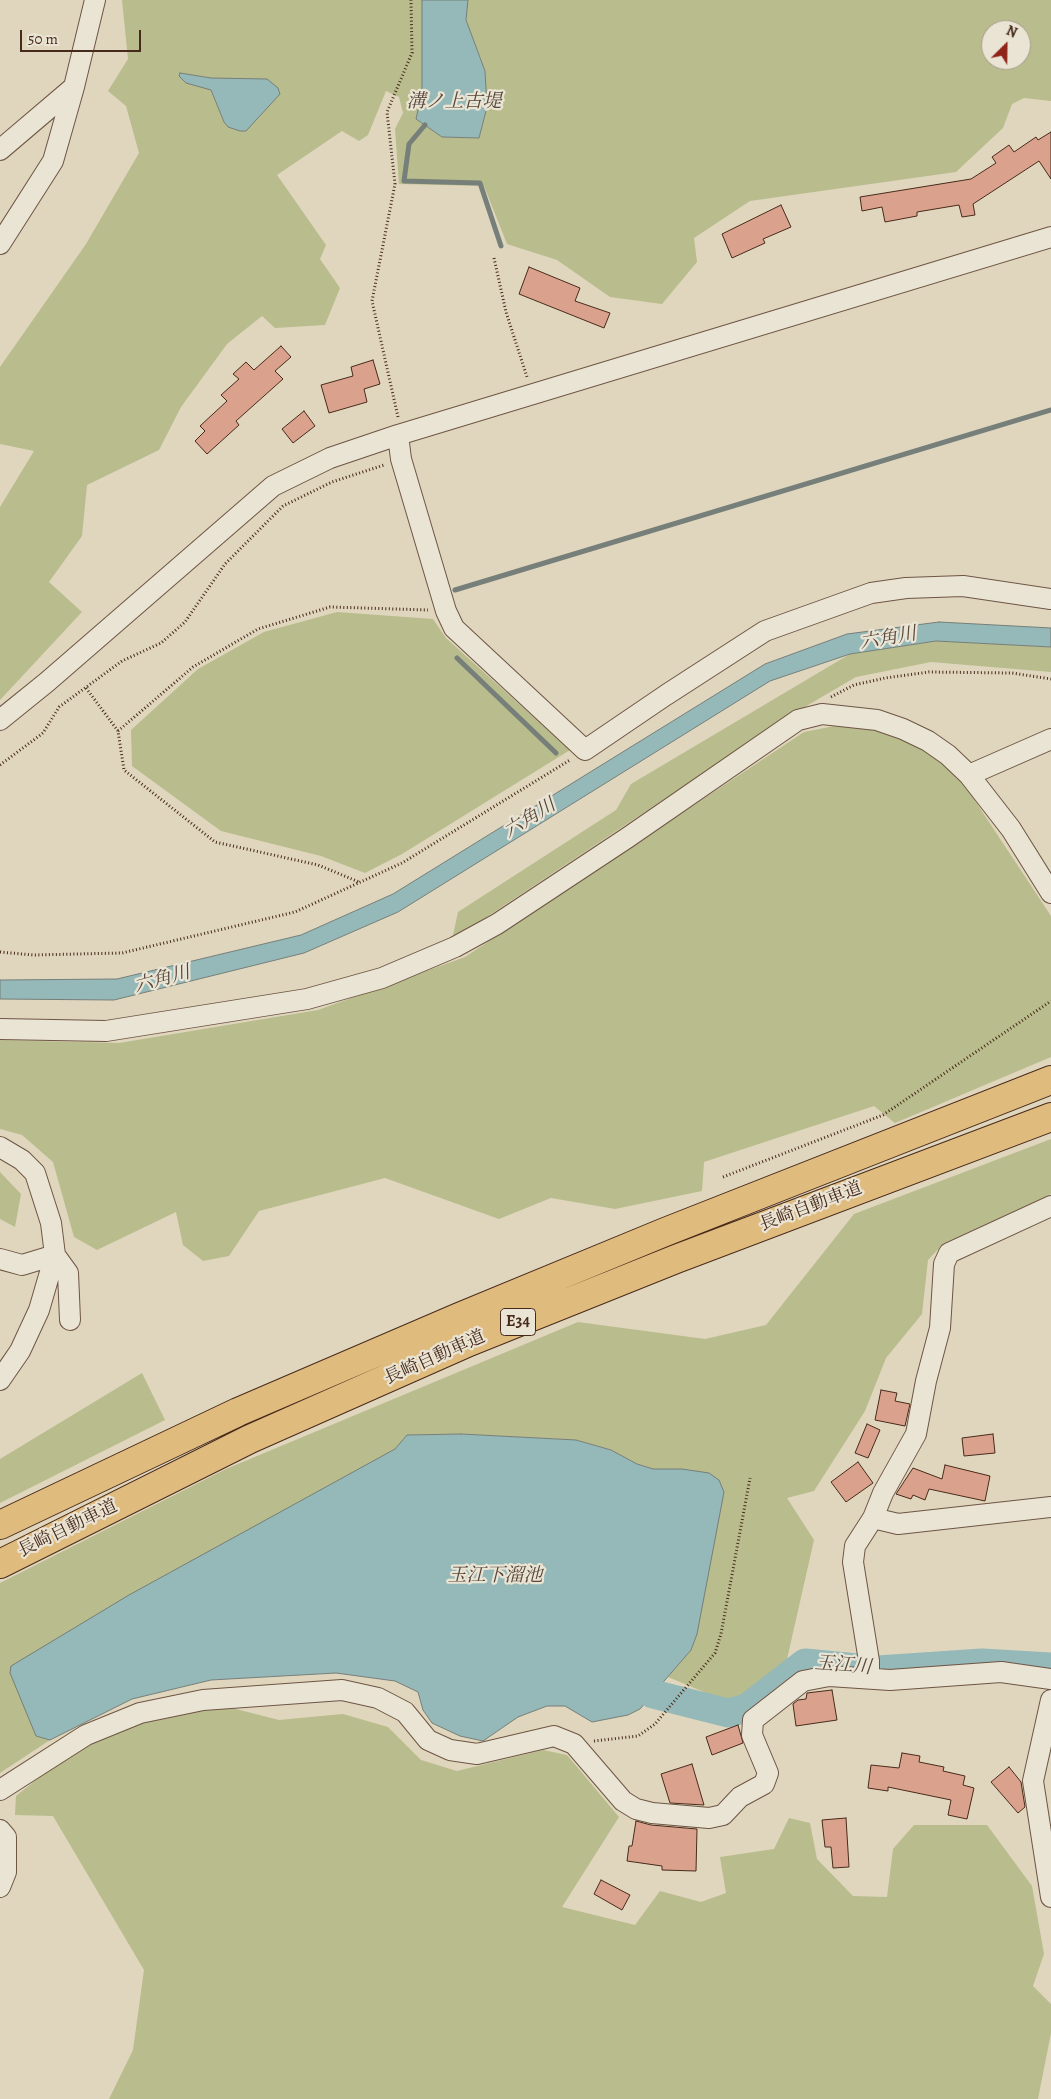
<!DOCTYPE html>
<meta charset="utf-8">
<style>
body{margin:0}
#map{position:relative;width:1051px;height:2099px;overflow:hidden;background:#dfd6bd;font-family:Alegreya,serif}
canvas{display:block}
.north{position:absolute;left:981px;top:20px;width:50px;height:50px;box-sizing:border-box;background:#eae4d4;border:1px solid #a99a8a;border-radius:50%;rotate:23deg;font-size:14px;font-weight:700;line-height:20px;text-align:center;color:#482a1b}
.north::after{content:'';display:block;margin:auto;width:18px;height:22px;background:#8f2418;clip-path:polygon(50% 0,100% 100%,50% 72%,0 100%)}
.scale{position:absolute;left:20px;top:30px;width:121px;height:22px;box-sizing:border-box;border:2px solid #482a1b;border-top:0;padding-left:6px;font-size:15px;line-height:18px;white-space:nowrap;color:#482a1b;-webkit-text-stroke:4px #eae4d4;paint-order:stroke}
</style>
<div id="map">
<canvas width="1051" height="2099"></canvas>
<div class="north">N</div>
<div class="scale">50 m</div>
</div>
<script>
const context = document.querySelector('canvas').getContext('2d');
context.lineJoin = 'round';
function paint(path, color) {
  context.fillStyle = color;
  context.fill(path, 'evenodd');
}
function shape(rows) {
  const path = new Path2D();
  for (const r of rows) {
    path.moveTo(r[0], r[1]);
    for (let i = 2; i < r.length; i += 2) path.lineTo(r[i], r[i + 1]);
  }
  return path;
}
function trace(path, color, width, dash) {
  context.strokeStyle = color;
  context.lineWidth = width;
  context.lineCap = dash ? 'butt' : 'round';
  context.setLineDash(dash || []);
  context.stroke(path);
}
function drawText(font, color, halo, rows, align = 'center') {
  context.font = font + ' Alegreya,"Noto Serif JP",serif';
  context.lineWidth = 4.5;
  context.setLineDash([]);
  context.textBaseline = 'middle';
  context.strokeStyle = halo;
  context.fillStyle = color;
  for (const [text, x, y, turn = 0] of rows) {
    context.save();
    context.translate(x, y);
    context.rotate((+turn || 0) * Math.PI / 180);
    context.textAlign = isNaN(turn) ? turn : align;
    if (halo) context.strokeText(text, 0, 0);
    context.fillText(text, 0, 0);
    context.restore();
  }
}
const green = shape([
 [122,0,422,0,422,92,416,119,442,137,479,138,487,107,485,71,466,20,468,0,1051,0,1051,101,1024,98,1012,104,1003,128,956,172,750,201,694,238,697,262,662,304,610,297,557,260,507,244,484,186,399,184,395,129,403,113,399,97,386,91,368,135,359,141,342,131,277,175,326,245,320,259,340,288,325,325,275,328,262,316,227,344,181,407,159,450,87,485,82,536,49,582,82,612,0,700,0,507,34,451,0,444,0,367,86,244,139,153,126,106,108,91,128,59],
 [991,30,1021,30,1021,60,991,60],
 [180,73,211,78,240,131,228,127,224,122,211,90],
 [337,612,433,619,446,638,570,750,402,854,365,873,321,856,221,831,132,766,131,730,198,669,264,632],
 [936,641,1051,647,1051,672,931,662,856,677,791,715,452,940,458,912,616,810,631,784,850,654],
 [850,723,904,737,954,769,1051,916,1051,1057,895,1123,874,1106,704,1162,702,1191,615,1209,551,1198,499,1219,385,1178,259,1211,229,1256,203,1261,183,1245,176,1212,97,1250,74,1237,53,1162,22,1135,0,1129,0,1040,119,1043,318,1010,465,957,804,732],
 [1051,1139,1051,1194,944,1243,928,1260,922,1314,886,1358,865,1411,814,1491,787,1498,814,1540,785,1668,743,1700,723,1700,668,1677,691,1650,682,1469,653,1469,637,1464,611,1450,576,1440,461,1434,407,1435,395,1449,36,1736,50,1740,0,1773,0,1583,226,1469,578,1322,705,1339,766,1325,854,1214],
 [0,1172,21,1194,15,1227,0,1219],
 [142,1373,165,1420,0,1503,0,1459],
 [228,1707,279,1720,343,1714,388,1727,421,1760,457,1771,543,1750,567,1755,619,1817,562,1907,635,1925,660,1891,701,1902,726,1893,720,1857,774,1849,789,1818,810,1823,817,1859,853,1896,887,1897,893,1849,914,1825,987,1825,1032,1886,1044,1954,1033,1986,1051,2004,1051,2033,1038,2099,109,2099,133,2050,144,1970,53,1816,15,1815,16,1796,66,1756,142,1719]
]);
const water = shape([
 [422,0,468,0,466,20,485,71,487,107,479,138,442,137,416,119,422,92,422,0],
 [180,73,211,78,267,79,278,88,280,94,246,131,240,131,228,127,224,122,211,90,186,83,179,76,180,73],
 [939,622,1051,628,1051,647,936,641,850,654,770,681,398,912,304,953,114,1000,0,999,0,980,117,979,301,935,393,894,765,664,847,634,939,622],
 [461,1434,576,1440,611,1450,637,1464,653,1469,682,1469,709,1473,719,1480,724,1492,697,1634,691,1650,640,1709,628,1715,592,1722,565,1706,547,1706,518,1717,483,1741,460,1736,432,1723,423,1710,418,1692,395,1681,336,1673,211,1680,132,1699,50,1740,36,1736,10,1673,11,1666,129,1595,395,1449,407,1435,461,1434]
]);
const stream = shape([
 [425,125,409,144,404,181,480,183,501,246],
 [455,590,1051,410],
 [457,658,556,753]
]);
const river = shape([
 [653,1694,728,1713,747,1708,805,1663,878,1670,982,1663,1051,1667]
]);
const building = shape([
 [1051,132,1051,179,1039,161,973,204,975,215,962,217,959,205,917,212,917,216,885,222,882,207,862,211,860,197,971,179,996,163,992,157,1009,145,1014,152,1036,137,1038,140,1051,132],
 [781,205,791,227,763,239,765,243,732,258,722,234,781,205],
 [529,267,580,288,575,301,610,313,604,328,519,294,529,267],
 [281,346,291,357,275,371,283,379,236,421,239,425,207,454,195,441,205,431,200,426,227,401,221,395,239,379,233,374,246,362,254,370,281,346],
 [373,360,380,384,364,389,367,402,329,413,321,385,353,376,351,367,373,360],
 [304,411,315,426,293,443,282,429,304,411],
 [881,1390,897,1393,895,1401,910,1404,905,1426,875,1420,881,1390],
 [867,1424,880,1430,868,1458,855,1453,867,1424],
 [993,1434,995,1453,964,1456,962,1438,993,1434],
 [858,1462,873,1483,846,1502,831,1482,858,1462],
 [945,1465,990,1476,985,1501,929,1489,925,1500,913,1495,911,1499,896,1494,913,1468,942,1479,945,1465],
 [832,1690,837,1720,796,1726,793,1704,798,1700,806,1699,807,1693,832,1690],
 [738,1725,743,1743,712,1755,706,1737,738,1725],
 [902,1753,920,1756,919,1762,944,1767,943,1771,965,1776,963,1785,974,1788,967,1819,948,1815,951,1800,888,1787,888,1791,868,1788,871,1765,899,1768,902,1753],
 [692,1764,704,1805,670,1803,661,1774,692,1764],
 [1009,1767,1021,1782,1025,1807,1018,1813,991,1782,1009,1767],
 [846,1818,849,1867,833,1868,831,1847,825,1847,822,1820,846,1818],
 [636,1821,651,1825,697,1829,696,1871,662,1870,662,1866,627,1861,629,1846,632,1846,636,1821],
 [601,1880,630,1895,622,1910,594,1894,601,1880]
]);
const path = shape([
 [494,258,506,312,527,377],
 [398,417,372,301,395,184,387,112,412,53,411,0],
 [86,688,118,731,124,770,215,842,318,865,359,882],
 [831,697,854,685,885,678,929,672,1012,673,1051,679],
 [118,731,193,667,258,629,330,607,428,610],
 [0,765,43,733,59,707,122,661,161,643,185,622,225,564,283,506,332,482,384,465],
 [0,952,33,955,122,953,295,912,402,863,570,760],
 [723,1177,883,1115,1051,1001],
 [594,1741,638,1736,655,1724,715,1653,721,1634,750,1478]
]);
const minor = shape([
 [0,150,74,87],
 [0,244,53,161,74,87,95,0],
 [398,435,401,459,446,611,454,628,585,750,666,695,765,631,871,593,906,588,963,586,1051,599],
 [0,720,47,682,273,486,330,458,398,435,1051,237],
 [969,775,1051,739],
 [0,1029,106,1031,307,999,382,978,455,947,497,924,627,838,798,720,822,714,877,720,903,729,928,741,948,755,969,775,1011,829,1051,893],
 [0,1147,22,1160,35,1173,51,1223,55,1255,39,1310,20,1351,0,1380],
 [0,1259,22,1265,55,1255,68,1273,70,1320],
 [873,1518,898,1524,1051,1507],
 [869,1678,869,1661,853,1562,855,1546,873,1518,883,1493,916,1434,926,1381,940,1328,944,1264,949,1253,1051,1206],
 [1051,1700,1033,1781,1051,1897],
 [0,1790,86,1735,140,1713,203,1700,342,1690,378,1698,405,1712,428,1740,450,1750,477,1754,554,1736,574,1744,623,1801,636,1809,652,1813,709,1818,723,1815,740,1797,764,1784,768,1773,752,1735,753,1720,803,1681,829,1676,890,1680,1001,1672,1051,1679],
 [0,1830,6,1837,6,1872,0,1887]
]);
const highway = shape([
 [0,1525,238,1412,459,1317,665,1232,1051,1080],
 [0,1564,250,1439,469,1342,676,1259,1051,1117]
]);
const shields = [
 [518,1322,35]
];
const shieldNames = [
 ["E34",518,1322]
];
const streetNames = [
 ["長崎自動車道",811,1207,-21],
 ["長崎自動車道",435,1358,-24],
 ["長崎自動車道",68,1529,-26]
];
const waterNames = [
 ["溝ノ上古堤",454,102],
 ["六角川",888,639,-10],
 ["六角川",530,819,-32],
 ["六角川",162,980,-15],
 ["玉江下溜池",495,1576],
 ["玉江川",843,1666,5]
];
paint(green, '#b9bc8c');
paint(water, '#95b8b8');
trace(water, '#767f79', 1);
trace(stream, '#767f79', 5);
trace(river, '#95b8b8', 29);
paint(building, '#daa28d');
trace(building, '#482a1b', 1);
trace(minor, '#6e5544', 22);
trace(highway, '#482a1b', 30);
trace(path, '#482a1b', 3, [1, 2.5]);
trace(minor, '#eae4d4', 20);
trace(highway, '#e0bb7e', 28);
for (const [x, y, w] of shields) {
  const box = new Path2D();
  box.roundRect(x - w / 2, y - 13.5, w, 27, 4);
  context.fillStyle = '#eae4d4';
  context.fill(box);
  trace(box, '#482a1b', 1);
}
drawText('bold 16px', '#482a1b', null, shieldNames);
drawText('18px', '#482a1b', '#eae4d4', streetNames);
drawText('italic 19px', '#57463a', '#eae4d4', waterNames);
</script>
